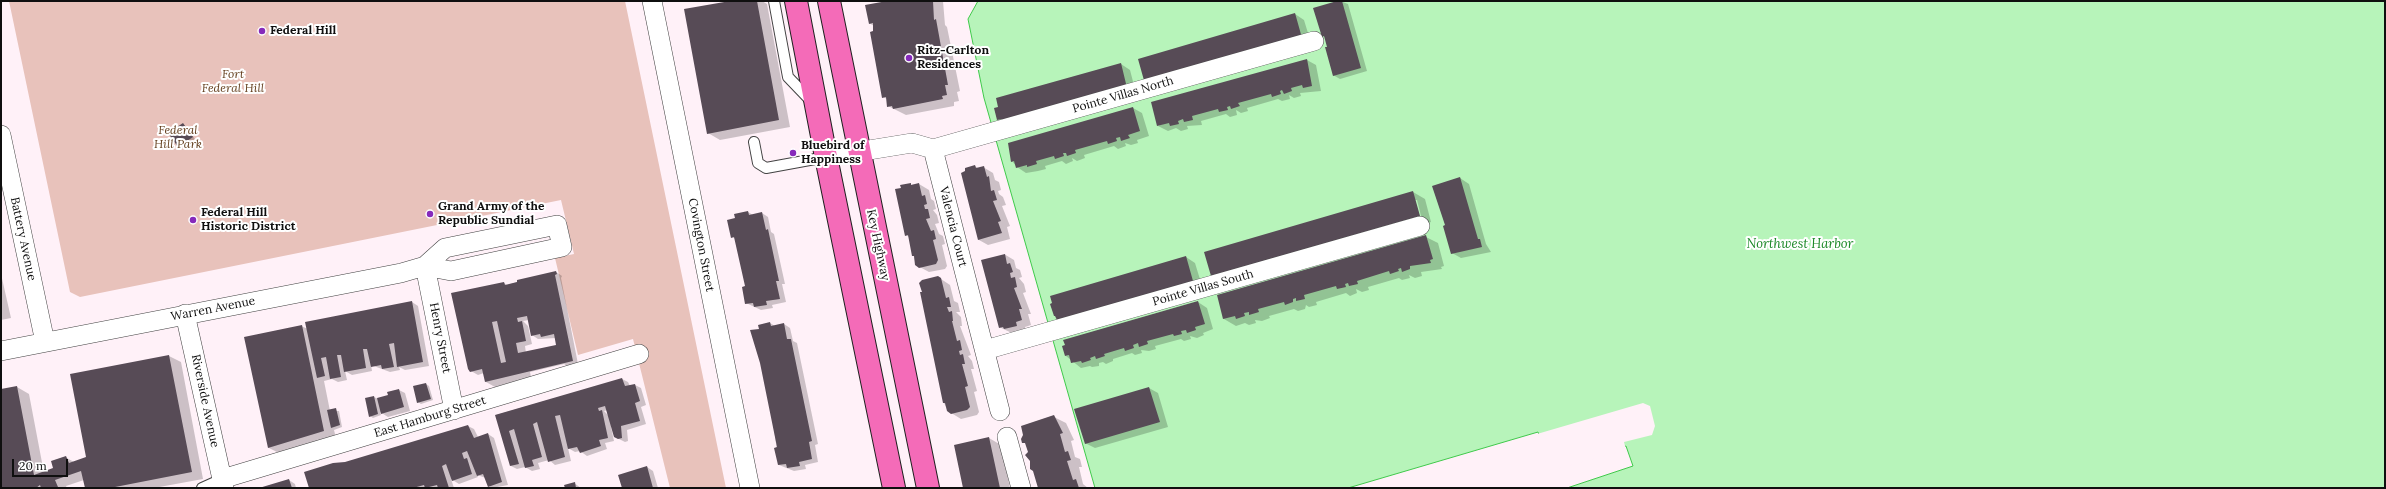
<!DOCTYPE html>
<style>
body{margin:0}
#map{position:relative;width:2386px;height:489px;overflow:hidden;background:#fff1f8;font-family:Lora,serif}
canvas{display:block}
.frame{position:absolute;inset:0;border:2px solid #0f0f0f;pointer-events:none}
.scale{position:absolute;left:12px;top:459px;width:56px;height:18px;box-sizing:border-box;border:2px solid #0f0f0f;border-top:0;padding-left:5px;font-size:12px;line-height:14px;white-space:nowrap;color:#0f0f0f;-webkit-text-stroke:3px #fff;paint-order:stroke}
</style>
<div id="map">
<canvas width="2386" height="489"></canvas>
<div class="frame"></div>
<div class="scale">20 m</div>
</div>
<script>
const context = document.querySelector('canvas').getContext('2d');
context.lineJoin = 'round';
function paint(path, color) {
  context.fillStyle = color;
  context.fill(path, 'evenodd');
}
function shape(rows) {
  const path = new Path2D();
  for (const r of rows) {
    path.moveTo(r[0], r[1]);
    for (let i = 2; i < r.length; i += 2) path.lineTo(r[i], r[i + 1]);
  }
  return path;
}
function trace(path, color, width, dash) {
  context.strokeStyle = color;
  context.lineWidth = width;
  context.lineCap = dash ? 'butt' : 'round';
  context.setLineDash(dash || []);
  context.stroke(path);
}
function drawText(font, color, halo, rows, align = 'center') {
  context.font = font + ' Lora,serif';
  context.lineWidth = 4;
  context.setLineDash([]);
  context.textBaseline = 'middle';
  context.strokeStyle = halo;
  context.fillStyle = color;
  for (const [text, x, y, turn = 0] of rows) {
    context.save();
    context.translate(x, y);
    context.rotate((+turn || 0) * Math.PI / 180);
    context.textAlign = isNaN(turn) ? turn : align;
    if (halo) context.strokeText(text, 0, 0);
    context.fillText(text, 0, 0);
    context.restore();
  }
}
const green = shape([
 [9,1,625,1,726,488,670,488,633,339,578,355,555,258,574,254,561,200,80,297,70,292]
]);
const water = shape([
 [978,1,2385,1,2385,488,1567,488,1633,466,1626,446,1551,469,1538,432,1348,488,1095,488,984,98,968,19,978,1]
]);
const pier = shape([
 [1643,403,1650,406,1655,426,1652,435,1624,442,1626,450,1549,471,1537,434]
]);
const shadow = shape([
 [735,1,762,1,767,4,790,127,720,140,708,133],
 [889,1,943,1,945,25,947,27,960,91,957,92,959,101,954,102,954,106,906,115,888,106,887,99,883,97,874,26,869,23],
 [1340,1,1348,4,1367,71,1340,79,1333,75,1326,38,1323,36],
 [1295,14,1304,20,1311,43,1146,83],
 [1307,60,1316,65,1321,91,1300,93,1301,96,1294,98,1289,95,1290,99,1282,101,1278,99,1247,108,1248,111,1241,113,1236,110,1237,115,1230,117,1226,114,1201,121,1202,125,1187,126,1188,129,1181,131,1176,128,1168,131,1158,126],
 [1121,64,1130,70,1136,93,1008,125,998,119],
 [1133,108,1142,113,1149,136,1137,140,1138,143,1131,145,1125,143,1126,146,1118,149,1114,146,1084,155,1085,158,1077,161,1072,158,1073,161,1066,164,1062,161,1045,166,1046,169,1038,171,1026,173,1017,167,1012,161],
 [183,124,195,139,181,148,178,146],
 [975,166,979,169,983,167,993,173,995,180,999,182,1001,190,998,191,999,194,1003,197,1006,205,1002,206,1010,226,1007,227,1010,239,988,245,979,240],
 [1460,178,1469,184,1486,244,1491,252,1461,258,1452,253,1446,226],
 [919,184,929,190,931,199,934,201,936,209,933,210,937,215,939,223,935,224,939,234,943,236,945,244,942,245,947,266,945,269,929,272,916,265,909,237,906,235,901,186],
 [1413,192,1425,199,1431,222,1224,282],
 [1415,200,1417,200,1422,220,1421,221],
 [748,212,753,215,762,213,768,217,771,232,774,234,785,284,782,284,786,302,772,305,773,308,761,310,746,303,746,287,736,239,732,237,736,218],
 [1426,237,1438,243,1444,266,1441,267,1442,269,1421,272,1422,276,1415,278,1409,275,1410,278,1402,280,1399,278,1368,287,1369,290,1362,292,1356,289,1357,293,1350,296,1346,293,1316,302,1317,305,1309,307,1306,305,1305,309,1298,311,1294,309,1269,316,1270,318,1262,321,1255,320,1256,323,1249,325,1245,323,1236,326,1224,319,1218,296],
 [1004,254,1014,260,1016,268,1020,270,1022,277,1019,278,1024,284,1026,292,1023,293,1031,314,1028,314,1031,325,1025,327,1026,331,1014,334,999,327],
 [1186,257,1195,263,1202,286,1067,325],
 [556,272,562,276,561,278,578,364,567,366,564,364,530,372,531,377,495,387,486,382,484,373,478,375,471,371,504,283,507,285],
 [529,320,532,335,538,339,556,338,557,347,526,353,525,346,532,344,528,326,523,321],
 [1,274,11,318,1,320],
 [938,277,950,285,954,301,958,303,960,312,956,312,961,317,962,326,960,326,971,355,968,356,972,361,974,369,971,369,977,391,974,392,979,412,977,415,961,419,948,411,944,403,923,292],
 [412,302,418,306,429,366,405,370,399,367,400,370,390,372,371,365,372,371,352,375,345,371,347,380,338,382,332,379,324,381,330,411,339,411,342,427,334,430,336,438,281,454,269,448,301,326,308,329],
 [1198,302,1207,308,1213,329,1203,333,1204,335,1197,338,1190,336,1191,339,1184,341,1181,339,1155,346,1156,349,1149,351,1141,350,1142,353,1135,355,1132,353,1113,359,1113,361,1106,364,1103,362,1099,363,1099,366,1092,367,1090,366,1081,368,1066,356],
 [770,323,775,326,784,324,790,328,793,341,797,343,818,444,815,445,818,462,805,465,806,469,794,471,779,465,760,329],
 [169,356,181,362,203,479,154,488,86,488,84,480,66,486,67,488,1,488,1,390,17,387,29,394,44,473,55,469,65,457,74,462,87,458],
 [622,379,628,382,630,386,635,385,641,388,646,405,641,407,646,424,627,430,628,441,625,442,615,437,612,426,611,427,614,441,605,443,607,449,587,456,580,451,575,452,568,448,571,461,555,465,549,460,538,463,540,469,532,471,525,467,517,469,511,466,496,415],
 [608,410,609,416,604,411],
 [426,384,429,386,433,400,421,404,418,402],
 [1149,388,1158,393,1168,427,1095,448,1085,443],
 [399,390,405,393,410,411,388,417,380,412,381,415,373,418,370,416,374,397,378,399,389,396],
 [1054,417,1066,423,1074,440,1071,441,1075,457,1080,459,1082,467,1079,467,1083,484,1088,488,1039,488,1027,444,1023,442],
 [468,426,474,429,478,437,488,434,494,438,508,485,492,488,489,486,486,478,477,475,478,477,459,484,451,479,454,488,310,488,349,462],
 [989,438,1001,445,1010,488,964,488],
 [647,467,653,471,658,488,623,488],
 [289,480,295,484,296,488,261,488],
 [574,483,581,488,566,488]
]);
const building = shape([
 [730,1,757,1,779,120,707,134,684,9],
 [887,1,933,1,934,20,936,19,948,85,945,85,947,95,942,96,943,99,893,109,892,106,887,107,886,97,882,98,870,32,873,31,873,23,869,24,865,5],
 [1337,1,1342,1,1361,68,1333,76,1325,47,1327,47,1324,36,1322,37,1313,8],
 [1295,13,1302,38,1145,84,1138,59],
 [1307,59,1312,86,1303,88,1302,85,1291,88,1292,91,1284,94,1282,90,1280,91,1281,94,1272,97,1271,94,1238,103,1240,106,1231,109,1230,106,1227,107,1228,110,1219,112,1218,109,1192,116,1193,120,1184,122,1183,119,1178,121,1179,124,1170,126,1169,123,1157,126,1151,102],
 [1121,63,1127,88,1003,123,1002,119,997,120,994,108,998,107,996,98],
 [1133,107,1140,131,1128,135,1130,138,1121,141,1120,137,1116,138,1117,141,1108,144,1107,141,1075,150,1076,153,1067,156,1066,153,1063,153,1064,156,1055,159,1054,156,1036,161,1037,164,1027,167,1027,165,1016,168,1014,161,1011,162,1008,143],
 [183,123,193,137,178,147,168,133],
 [975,165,976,168,984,166,987,177,989,176,991,191,994,190,997,200,993,201,1001,221,998,222,1002,233,978,240,961,173,965,171,965,168],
 [1460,177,1478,239,1480,239,1482,247,1451,254,1443,226,1445,225,1432,186],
 [911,183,911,185,919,183,922,196,925,195,927,204,924,205,925,209,928,209,930,218,926,219,931,231,934,230,936,239,933,240,938,260,936,264,919,268,915,265,914,256,912,256,908,235,905,236,895,189,901,188,900,185],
 [1413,191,1420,216,1211,276,1204,252],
 [748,211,749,215,762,212,766,230,768,229,779,281,776,281,780,299,766,301,767,305,754,307,753,303,745,304,742,287,745,286,734,237,731,238,727,220,735,218,734,214],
 [1426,235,1433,259,1430,260,1431,263,1410,266,1410,269,1402,272,1401,268,1398,269,1399,271,1390,274,1389,271,1357,281,1358,284,1349,286,1348,283,1345,284,1346,287,1337,289,1336,286,1304,295,1305,299,1296,301,1296,298,1293,299,1293,302,1285,305,1284,302,1258,309,1259,312,1249,315,1249,312,1244,313,1245,316,1236,319,1235,316,1223,319,1217,295],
 [1005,254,1007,264,1010,263,1013,272,1010,273,1011,278,1015,277,1017,287,1014,288,1022,309,1019,309,1022,320,1016,322,1017,326,1004,329,1003,327,999,328,981,260],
 [1186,256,1193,281,1057,320,1055,316,1054,316,1050,304,1052,303,1050,296],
 [556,271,557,274,555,275,573,361,485,382,482,369,470,372,468,369,451,293,504,282,505,285,517,282,517,280],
 [527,316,531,336,540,334,541,337,554,334,556,345,518,353,516,343,526,341,522,321,518,322,517,318],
 [497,321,506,362,501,363,492,322],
 [938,276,941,278,946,298,949,297,951,307,947,307,949,312,952,311,953,321,952,321,957,341,960,340,962,350,959,351,960,355,963,354,965,364,962,364,968,386,965,387,970,407,967,410,951,414,947,411,945,403,943,403,920,292,922,292,919,283,922,280],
 [412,301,423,362,397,367,394,343,389,344,394,367,382,369,381,365,371,367,367,349,363,349,366,368,344,372,341,355,337,355,341,377,330,379,326,357,321,358,325,376,317,378,305,322],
 [1198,301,1205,324,1195,327,1196,330,1187,333,1186,330,1181,331,1182,334,1174,336,1173,334,1147,341,1148,344,1139,347,1138,343,1133,345,1134,348,1125,351,1124,348,1104,354,1105,356,1096,359,1095,356,1090,358,1091,360,1082,363,1081,361,1071,363,1069,355,1065,356,1062,346,1065,345,1063,340],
 [770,322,771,326,784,323,787,339,791,339,812,441,809,442,812,459,799,462,800,466,787,468,786,464,778,465,774,448,777,447,760,363,750,330,759,329,758,325],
 [302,325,324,431,268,448,244,337],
 [169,355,192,472,110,488,85,488,81,471,55,480,58,487,54,488,41,488,40,485,36,488,1,488,1,389,17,386,34,475,53,468,51,461,66,456,69,463,86,457,70,374],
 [622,378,625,386,635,384,640,401,635,403,640,421,621,426,622,438,618,439,614,437,605,406,598,408,599,411,602,410,608,438,599,440,601,446,580,453,577,447,568,449,560,415,555,416,565,457,548,462,537,422,533,424,542,457,532,460,534,466,525,468,514,429,509,431,519,464,510,466,495,415],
 [426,383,431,399,417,403,413,386],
 [1149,387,1160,422,1085,444,1074,409],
 [399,389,404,407,381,414,377,398,388,395,387,392],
 [374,396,378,414,369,417,365,398],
 [336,408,340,425,331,428,327,410],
 [1054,415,1063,433,1060,434,1065,452,1068,451,1071,460,1067,461,1073,480,1076,479,1079,488,1038,488,1033,471,1030,469,1030,461,1025,455,1028,452,1025,443,1022,443,1021,439,1023,435,1021,426],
 [468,425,474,438,488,433,502,482,488,487,483,474,477,476,467,451,462,453,464,459,467,458,472,474,452,481,446,464,442,466,449,488,438,488,437,485,425,488,424,485,413,488,309,488,304,472,333,463,345,462],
 [989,437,1000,488,963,488,954,445],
 [647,466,653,488,622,488,618,475],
 [289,479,292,488,259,488],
 [575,482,576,488,565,488,564,485]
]);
const lane = shape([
 [774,1,788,77,811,101],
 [754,142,758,163,766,168,826,157],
 [202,488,222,479]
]);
const street = shape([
 [652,1,750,488],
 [1,135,45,342],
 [933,149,1314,41],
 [826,157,912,143,933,149,1000,411],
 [425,266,454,410],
 [185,314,224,488],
 [985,350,1420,226],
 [1,351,401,273,425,266,445,248,557,225,562,247,451,271,425,266],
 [1007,437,1021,488],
 [222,479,639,354]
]);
const primary = shape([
 [796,1,826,157,894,488],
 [829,1,928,488]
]);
const markers = [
 [262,31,4,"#862abb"],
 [909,58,4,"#862abb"],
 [793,153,4,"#862abb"],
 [430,214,4,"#862abb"],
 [193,220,4,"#862abb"]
];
const poiNames = [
 ["Federal Hill",270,31],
 ["Ritz-Carlton",917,51],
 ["Residences",917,65],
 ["Bluebird of",801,146],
 ["Happiness",801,160],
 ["Grand Army of the",438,207],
 ["Republic Sundial",438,221],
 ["Federal Hill",201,213],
 ["Historic District",201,227]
];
const parkNames = [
 ["Fort",233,75],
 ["Federal Hill",233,89],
 ["Federal",178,131],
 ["Hill Park",178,145]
];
const streetNames = [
 ["Pointe Villas North",1123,95,-16],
 ["Valencia Court",953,227,76],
 ["Battery Avenue",23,239,78],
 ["Covington Street",701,245,79],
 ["Key Highway",878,245,78],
 ["Pointe Villas South",1203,288,-16],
 ["Warren Avenue",213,309,-11],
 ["Henry Street",440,338,79],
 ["Riverside Avenue",205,401,78],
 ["East Hamburg Street",430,417,-17]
];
const waterNames = [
 ["Northwest Harbor",1800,244]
];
paint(green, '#e8c2bb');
paint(water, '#b7f4ba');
trace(water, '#40c94b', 1);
paint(pier, '#fff1f8');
paint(shadow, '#0003');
paint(building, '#574b56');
trace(lane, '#424242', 12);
trace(street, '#424242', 20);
trace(primary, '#202020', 24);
trace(lane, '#fff', 10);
trace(street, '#fff', 19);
trace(primary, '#f46bb8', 22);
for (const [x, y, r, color] of markers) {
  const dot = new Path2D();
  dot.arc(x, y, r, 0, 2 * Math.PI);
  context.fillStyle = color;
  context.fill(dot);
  trace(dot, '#fff', 1.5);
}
drawText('bold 12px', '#0f0f0f', '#fff', poiNames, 'left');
drawText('italic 12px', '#654120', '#fff', parkNames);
drawText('12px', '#0f0f0f', '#fff', streetNames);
drawText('italic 13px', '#1a8826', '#fff', waterNames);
</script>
